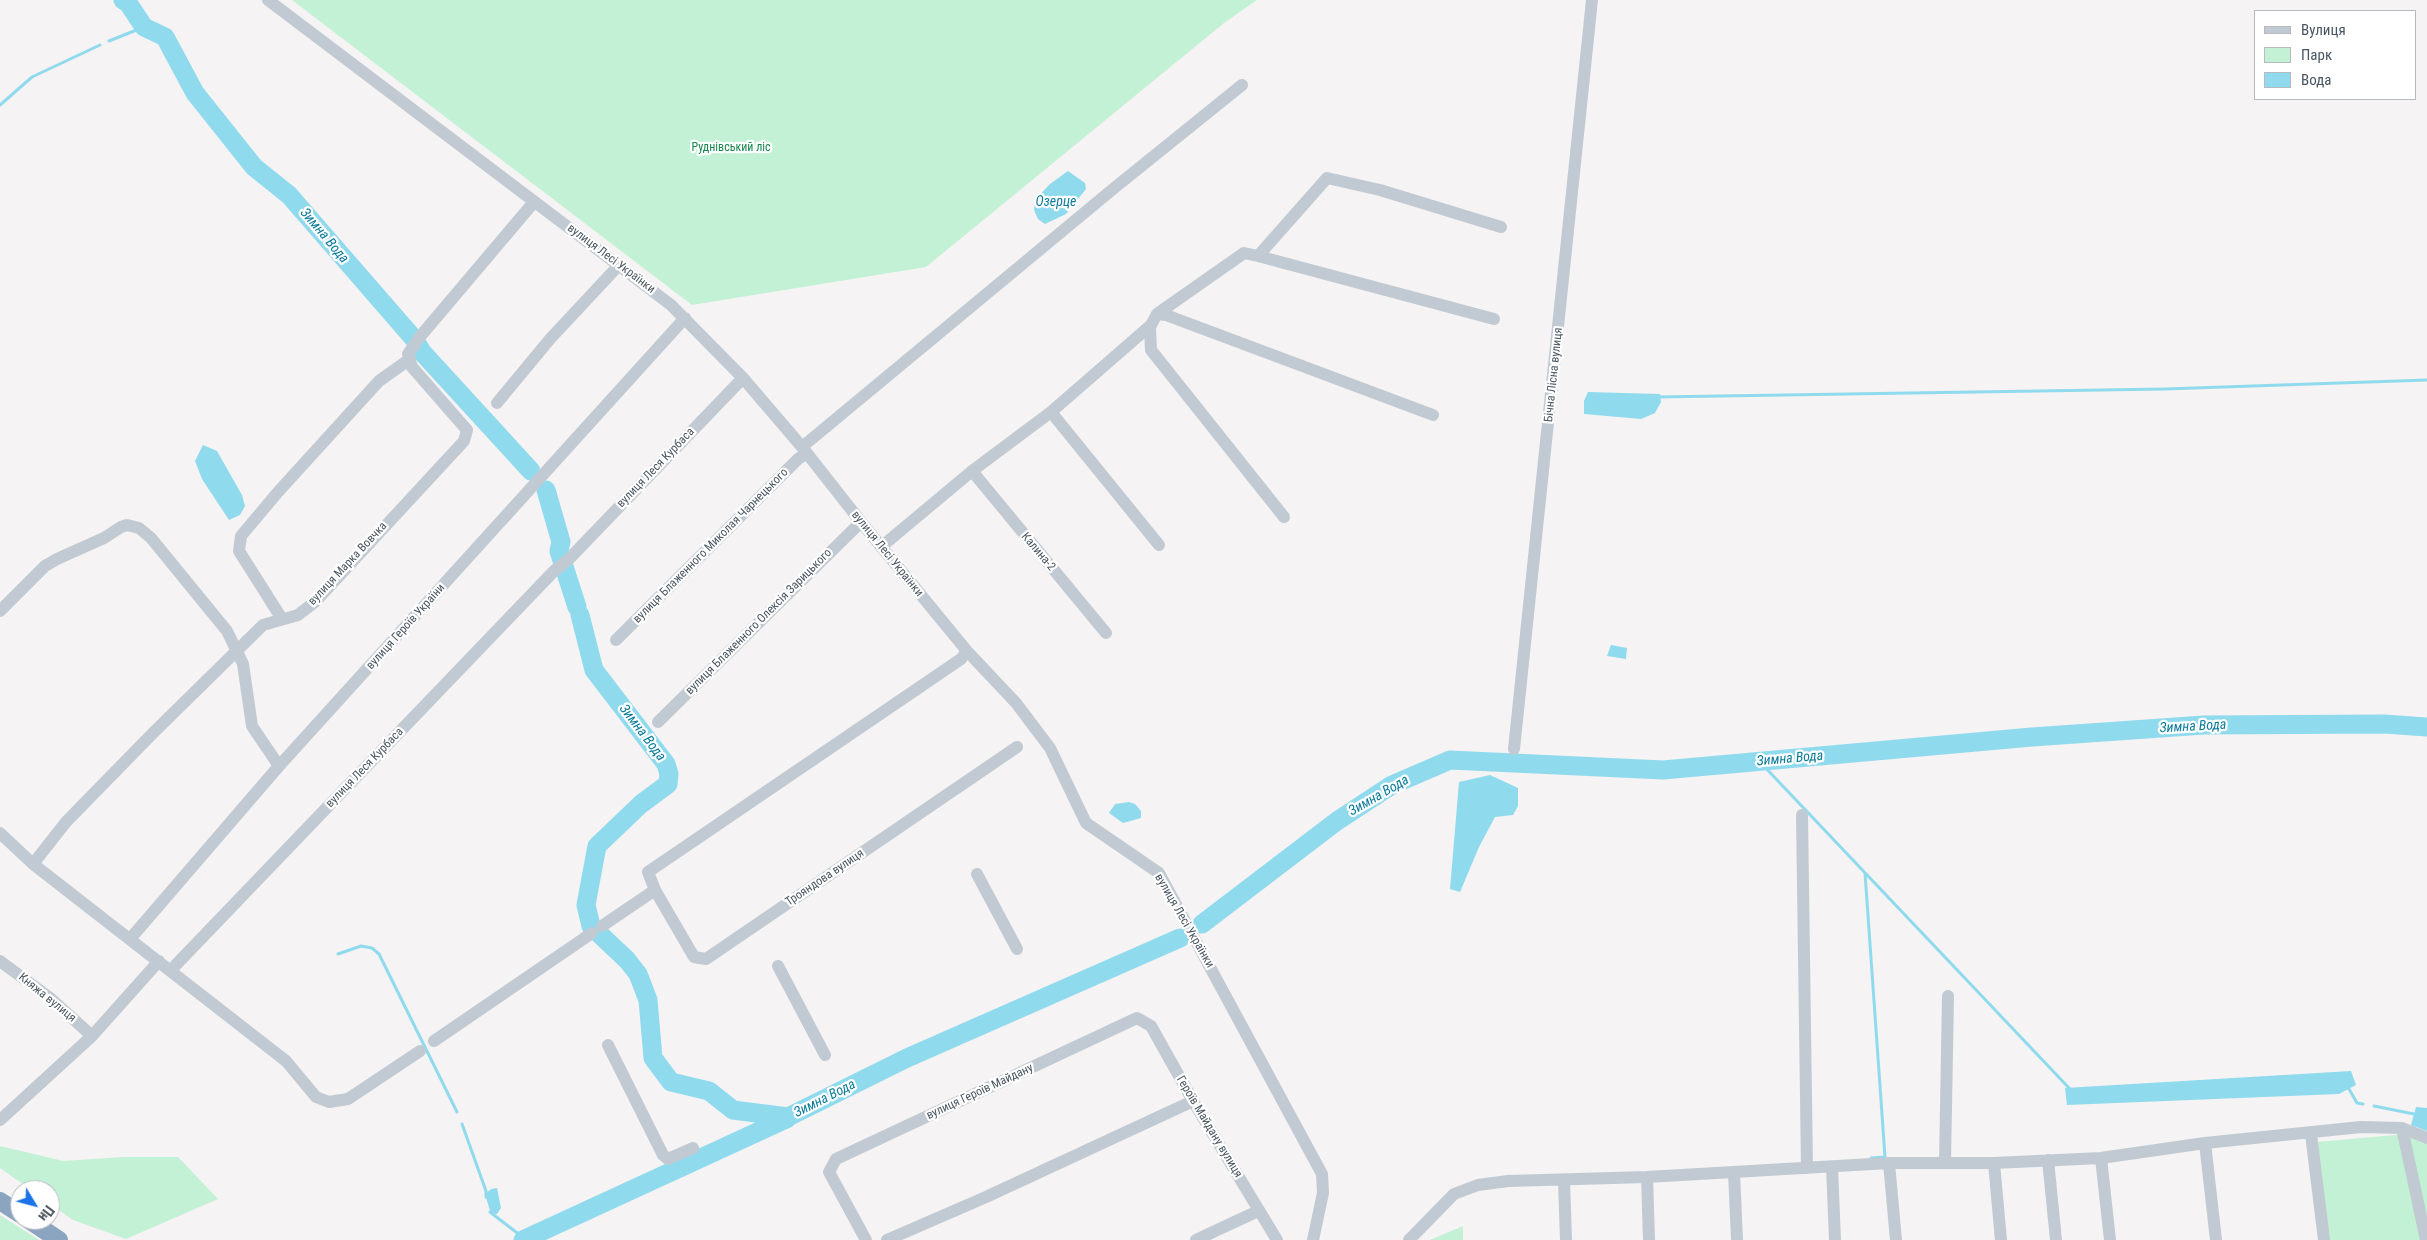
<!DOCTYPE html>
<meta charset="utf-8">
<style>
body{margin:0}
#map{position:relative;width:2427px;height:1240px;overflow:hidden;background:#f5f3f3;font-family:"Roboto Condensed",sans-serif}
canvas{display:block}
.legend{position:absolute;left:2254px;top:10px;width:162px;height:90px;box-sizing:border-box;background:#fff;border:1px solid #b7bbc0;margin:0;padding:6px 9px;list-style:none;font-size:15px;color:#4a5661}
.legend li{display:flex;align-items:center;gap:10px;height:25px}
.legend b{width:25px;border:1px solid #b7bbc0}
.north{position:absolute;left:10px;top:1180px;width:50px;height:50px;box-sizing:border-box;background:#fff;border:1px solid #b7bbc0;border-radius:50%;rotate:127deg;font-size:14px;font-weight:700;line-height:20px;text-align:center;color:#4a5661}
.north::after{content:'';display:block;margin:auto;width:18px;height:22px;background:#1a73e8;clip-path:polygon(50% 0,100% 100%,50% 72%,0 100%)}
</style>
<div id="map">
<canvas width="2427" height="1240"></canvas>
<ul class="legend">
<li><b style="height:6px;background:#c1cad2"></b>Вулиця</li>
<li><b style="height:14px;background:#c3f1d5"></b>Парк</li>
<li><b style="height:14px;background:#90daee"></b>Вода</li>
</ul>
<div class="north">Пн</div>
</div>
<script>
const context = document.querySelector('canvas').getContext('2d');
context.lineJoin = 'round';
function paint(path, color) {
  context.fillStyle = color;
  context.fill(path, 'evenodd');
}
function shape(rows) {
  const path = new Path2D();
  for (const r of rows) {
    path.moveTo(r[0], r[1]);
    for (let i = 2; i < r.length; i += 2) path.lineTo(r[i], r[i + 1]);
  }
  return path;
}
function trace(path, color, width, dash) {
  context.strokeStyle = color;
  context.lineWidth = width;
  context.lineCap = dash ? 'butt' : 'round';
  context.setLineDash(dash || []);
  context.stroke(path);
}
function drawText(font, color, halo, rows, align = 'center') {
  context.font = font + ' "Roboto Condensed",sans-serif';
  context.lineWidth = 4.5;
  context.setLineDash([]);
  context.textBaseline = 'middle';
  context.strokeStyle = halo;
  context.fillStyle = color;
  for (const [text, x, y, turn = 0] of rows) {
    context.save();
    context.translate(x, y);
    context.rotate((+turn || 0) * Math.PI / 180);
    context.textAlign = isNaN(turn) ? turn : align;
    if (halo) context.strokeText(text, 0, 0);
    context.fillText(text, 0, 0);
    context.restore();
  }
}
const green = shape([
 [292,0,1257,0,1224,23,926,267,692,305],
 [2406,1134,2427,1143,2427,1240,2329,1240,2317,1142],
 [0,1146,63,1161,123,1157,178,1157,218,1199,126,1239,73,1220,50,1204,50,1190,31,1190,0,1168],
 [0,1215,39,1240,0,1240],
 [1463,1226,1463,1240,1430,1240]
]);
const water = shape([
 [1068,171,1085,183,1086,189,1066,214,1045,224,1038,219,1034,210,1035,200,1050,184],
 [1588,392,1660,394,1661,402,1655,413,1641,419,1584,414,1584,401],
 [203,445,217,451,242,495,245,506,240,515,229,520,202,479,195,461],
 [1611,645,1627,648,1626,659,1607,656],
 [1490,775,1518,788,1518,806,1513,815,1495,817,1479,847,1460,892,1450,889,1459,782],
 [1129,802,1135,804,1141,811,1141,818,1123,823,1109,813,1115,804],
 [2351,1071,2356,1085,2339,1094,2067,1105,2065,1088],
 [2416,1107,2427,1108,2427,1131,2411,1125],
 [497,1188,501,1208,497,1214,491,1214,485,1194,491,1189]
]);
const stream = shape([
 [109,41,144,27],
 [0,105,32,77,100,45],
 [1657,397,2165,389,2427,380],
 [1760,762,2069,1088],
 [1865,873,1885,1157,1871,1158],
 [338,954,361,946,372,948,379,954,457,1112],
 [2349,1089,2357,1103,2363,1104],
 [2374,1106,2414,1114],
 [462,1124,486,1191,486,1197],
 [490,1212,525,1239]
]);
const river = shape([
 [123,0,128,3,144,27,165,37,195,93,254,167,289,195,415,340,422,352,531,471],
 [546,490,561,542,559,551,577,607],
 [580,615,594,670,666,764,669,774,668,784,641,804,597,846,586,905,591,926,627,960,638,974,648,1000,653,1058,671,1082,709,1091,733,1110,788,1117,907,1058,1180,938],
 [1202,924,1337,821,1392,785,1450,760,1663,770,2032,737,2204,725,2384,724,2427,727],
 [523,1240,788,1118]
]);
const minor = shape([
 [268,0,671,305,743,378,802,447,861,522,967,651,1016,703,1050,748,1086,823,1159,873,1322,1174,1323,1193,1313,1240],
 [1258,256,1494,319],
 [1157,314,1166,315,1433,415],
 [418,339,534,202],
 [497,403,550,339,620,264],
 [1051,412,1159,545],
 [802,447,1113,189,1242,85],
 [972,471,1106,633],
 [1284,517,1151,350,1150,327,1157,314,1244,253,1258,256,1327,178,1380,190,1501,227],
 [881,547,972,471,1051,412,1151,325],
 [0,611,45,566,57,559,104,538,121,527,127,525,139,528,151,538,227,631,243,664,252,726,279,766],
 [282,619,239,551,241,536,278,492,379,381,410,359],
 [616,640,798,459,807,453],
 [967,651,961,659,648,872,655,890,694,957,706,959,1017,747],
 [658,722,861,522],
 [1514,749,1592,0],
 [1802,815,1807,1168],
 [0,833,33,864,286,1061,316,1097,329,1102,348,1099,420,1051],
 [33,864,66,822,153,733,263,625,298,615,316,601,464,441,467,430,412,367,408,354,415,344],
 [977,874,1017,949],
 [602,926,655,890],
 [130,939,279,766,685,318],
 [0,961,50,998,92,1036],
 [778,966,825,1055],
 [171,970,554,571,569,559,743,378],
 [434,1041,592,933],
 [608,1045,663,1155,668,1159,693,1148],
 [0,1120,92,1036,159,961],
 [2402,1128,2426,1240],
 [2311,1134,2324,1240],
 [2205,1143,2216,1240],
 [2101,1158,2110,1240],
 [2048,1160,2056,1240],
 [1889,1163,1896,1240],
 [1945,1163,1948,996],
 [1994,1163,2001,1240],
 [1832,1167,1835,1240],
 [1734,1172,1737,1240],
 [1647,1177,1649,1240],
 [1564,1181,1566,1240],
 [866,1240,829,1172,836,1159,1137,1018,1151,1026,1193,1101,1277,1240],
 [887,1240,986,1197,1193,1101],
 [1196,1240,1258,1211],
 [1409,1240,1454,1194,1478,1185,1508,1181,1647,1177,1889,1163,1994,1163,2101,1158,2205,1143,2361,1127,2402,1128,2427,1138]
]);
const highway = shape([
 [0,1201,20,1214],
 [29,1220,59,1240]
]);
const parkNames = [
 ["Руднівський ліс",731,148]
];
const streetNames = [
 ["вулиця Лесі Українки",611,259,37],
 ["Бічна Лісна вулиця",1554,375,-84],
 ["вулиця Леся Курбаса",656,468,-46],
 ["вулиця Блаженного Миколая Чарнецького",711,546,-45],
 ["Калина-2",1038,552,50],
 ["вулиця Лесі Українки",887,554,51],
 ["вулиця Марка Вовчка",348,564,-47],
 ["вулиця Блаженного Олексія Зарицького",759,622,-45],
 ["вулиця Героїв України",406,627,-48],
 ["вулиця Леся Курбаса",365,768,-46],
 ["Трояндова вулиця",825,878,-34],
 ["вулиця Лесі Українки",1184,921,60],
 ["Княжа вулиця",47,998,39],
 ["вулиця Героїв Майдану",980,1092,-25],
 ["Героїв Майдану вулиця",1209,1127,59]
];
const waterNames = [
 ["Озерце",1056,202],
 ["Зимна Вода",324,236,50],
 ["Зимна Вода",2193,727,-3],
 ["Зимна Вода",642,733,53],
 ["Зимна Вода",1790,759,-5],
 ["Зимна Вода",1379,796,-30],
 ["Зимна Вода",825,1099,-27]
];
paint(green, '#c3f1d5');
paint(water, '#90daee');
trace(stream, '#90daee', 3);
trace(river, '#90daee', 19);
trace(minor, '#c1cad2', 12);
trace(highway, '#8ba5c1', 18);
drawText('12px', '#17864f', '#fff', parkNames);
drawText('12px', '#4a5661', '#fff', streetNames);
drawText('italic 14px', '#0c7c9b', '#fff', waterNames);
</script>
